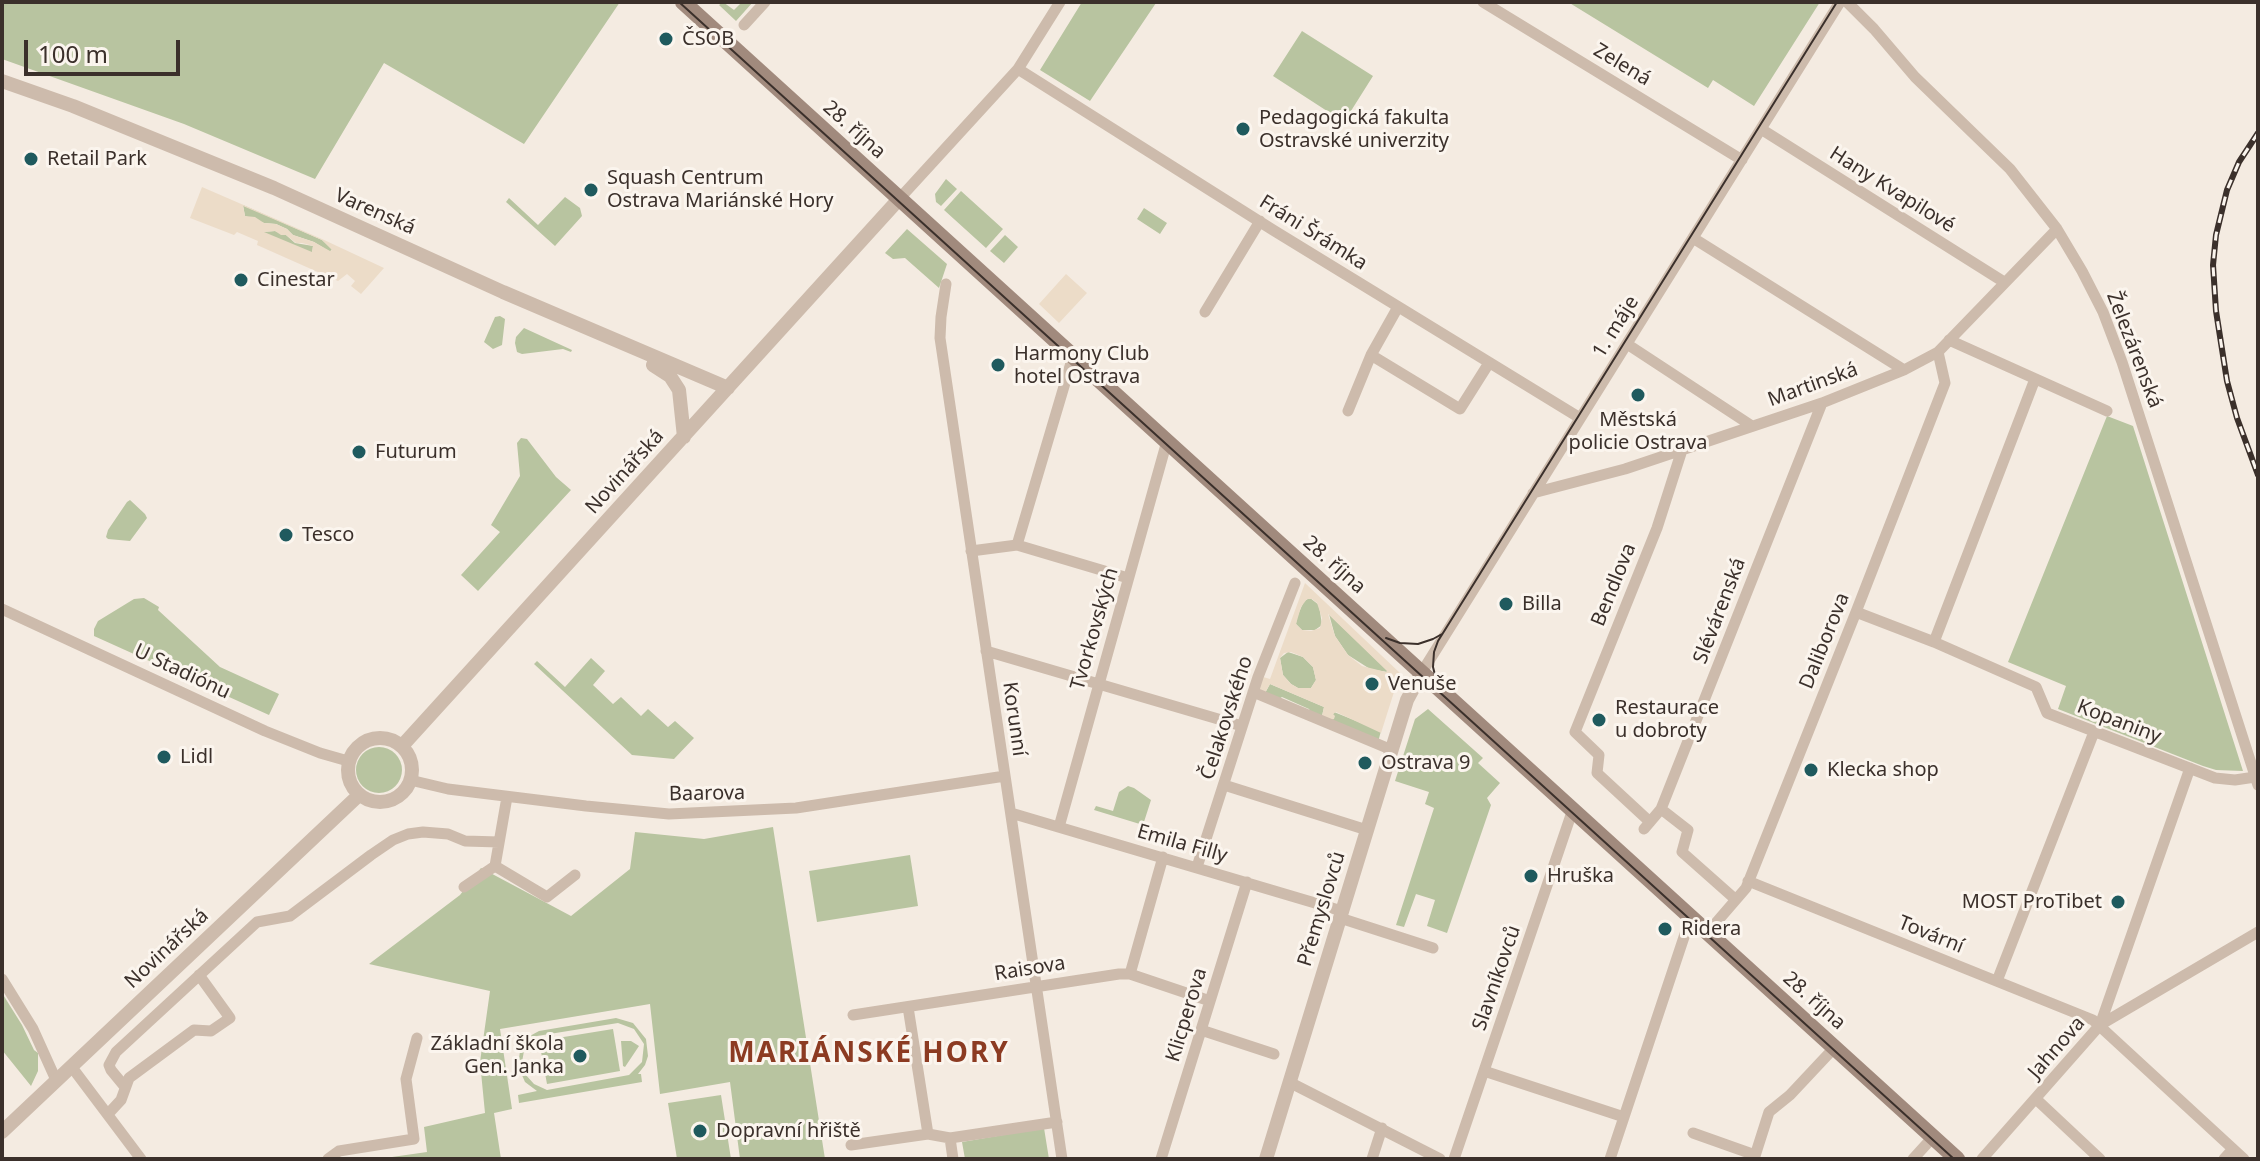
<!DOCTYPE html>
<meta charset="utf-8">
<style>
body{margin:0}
#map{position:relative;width:2260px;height:1161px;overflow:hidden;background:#f4ebe1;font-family:"Noto Sans",sans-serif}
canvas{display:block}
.frame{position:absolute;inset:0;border:4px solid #3b302b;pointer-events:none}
.scale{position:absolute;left:24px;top:40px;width:156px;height:36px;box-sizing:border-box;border:4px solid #3b302b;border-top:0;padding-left:10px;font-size:24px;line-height:28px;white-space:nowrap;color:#3b302b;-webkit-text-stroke:6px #fbf5ee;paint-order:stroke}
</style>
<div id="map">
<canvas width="2260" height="1161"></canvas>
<div class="frame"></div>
<div class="scale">100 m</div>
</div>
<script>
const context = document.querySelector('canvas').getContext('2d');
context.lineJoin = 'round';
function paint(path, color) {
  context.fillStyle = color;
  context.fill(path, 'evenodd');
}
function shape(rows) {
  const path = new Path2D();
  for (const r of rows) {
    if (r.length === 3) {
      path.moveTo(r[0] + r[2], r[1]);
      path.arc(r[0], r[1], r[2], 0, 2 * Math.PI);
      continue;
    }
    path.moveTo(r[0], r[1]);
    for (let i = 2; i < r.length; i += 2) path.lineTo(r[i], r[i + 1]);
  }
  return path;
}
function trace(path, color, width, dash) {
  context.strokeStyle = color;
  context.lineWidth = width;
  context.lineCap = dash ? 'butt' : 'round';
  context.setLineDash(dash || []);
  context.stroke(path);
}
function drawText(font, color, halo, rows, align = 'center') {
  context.font = font + ' "Noto Sans",sans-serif';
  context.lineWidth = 6;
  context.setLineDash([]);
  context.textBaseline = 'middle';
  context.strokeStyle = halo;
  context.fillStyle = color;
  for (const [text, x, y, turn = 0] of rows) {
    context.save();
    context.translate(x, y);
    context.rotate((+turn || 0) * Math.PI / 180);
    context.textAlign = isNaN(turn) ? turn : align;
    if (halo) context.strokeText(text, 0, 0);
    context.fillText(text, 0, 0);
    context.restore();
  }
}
const green = shape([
 [2,2,620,2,524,144,384,63,315,179,184,124,2,59],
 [723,2,734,10,742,2,753,2,736,21,719,5],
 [1082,2,1156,3,1090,101,1040,70],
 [1568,2,1820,2,1754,106,1713,80,1708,88],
 [1302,31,1373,76,1344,122,1273,76],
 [946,179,957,189,941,206,936,202,935,194],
 [961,191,1003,229,986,248,944,210],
 [565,197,580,208,582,216,555,246,506,202,509,198,538,225],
 [243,205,322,240,332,249,330,252,314,242,293,235,287,229,276,224,264,223,245,216],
 [1144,208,1167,223,1160,234,1137,219],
 [907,229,947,264,939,288,905,258,893,259,885,253],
 [275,231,286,235,295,243,313,246,312,253,262,232],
 [1005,235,1018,247,1004,263,990,251],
 [500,316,505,319,502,345,493,349,484,342,495,317],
 [524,328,572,350,571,352,563,349,522,354,517,352,515,343,516,337],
 [2107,416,2133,426,2243,771,2216,770,2203,766,2058,709,2066,686,2008,662],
 [521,438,527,439,556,477,571,490,478,591,461,575,500,532,491,525,520,476,517,443],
 [130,500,145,514,147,518,130,541,108,539,106,537,108,530,127,502],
 [144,598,159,607,158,610,220,667,279,694,269,715,94,636,94,629,98,621,134,599],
 [1310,598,1319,605,1322,625,1315,630,1302,630,1296,624,1297,617,1304,601],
 [1329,614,1387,670,1387,672,1370,669,1348,655,1335,636],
 [1288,652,1303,657,1313,667,1316,680,1311,688,1298,688,1291,684,1283,675,1280,658],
 [591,658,605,671,593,685,613,704,621,697,641,716,648,709,668,727,675,721,694,738,674,759,632,755,534,664,537,661,565,687],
 [1270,684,1324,707,1322,716,1311,713,1309,709,1282,697,1279,699,1265,693],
 [1428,709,1483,758,1478,763,1500,783,1487,798,1491,805,1447,933,1427,926,1435,900,1416,894,1404,927,1396,925,1434,808,1425,804,1429,792,1395,781,1415,719],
 [1334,712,1381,731,1378,742,1331,720],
 [379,770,23],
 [1128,786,1134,788,1151,800,1143,825,1094,810,1096,806,1113,811,1119,792],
 [773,827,825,1159,740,1159,730,1082,660,1094,650,1004,500,1029,512,1109,494,1113,501,1159,378,1159,427,1152,424,1127,485,1113,480,1062,490,991,369,964,460,895,481,868,571,916,630,869,635,832,704,839],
 [910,855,918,906,817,922,809,871],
 [2,993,22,1025,34,1050,38,1053,38,1071,31,1086,2,1050],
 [616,1018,633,1023,646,1039,648,1056,645,1065,638,1074,641,1074,642,1082,519,1103,518,1095,537,1091,525,1082,518,1066,520,1051,528,1037,539,1031],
 [618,1023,634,1029,644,1044,642,1062,629,1075,547,1090,534,1084,525,1074,522,1062,524,1051,530,1042,537,1036],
 [613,1029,620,1071,547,1084,539,1041],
 [621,1041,631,1041,639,1046,625,1067,623,1066],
 [721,1095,731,1159,677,1159,668,1103],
 [1044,1128,1049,1159,965,1159,962,1142]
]);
const plaza = shape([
 [202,187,322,239,384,268,361,294,351,286,355,281,347,274,338,281,257,245,258,241,237,232,234,235,190,218],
 [243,206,322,240,332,250,330,251,314,242,293,235,287,229,276,224,264,223,255,217,245,216],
 [275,231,281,235,286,235,296,243,302,243,313,246,312,252,264,232],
 [1066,274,1087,293,1059,323,1039,304],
 [1305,583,1400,673,1381,733,1336,712,1333,714,1335,716,1334,719,1331,720,1322,716,1324,707,1270,684,1265,693,1259,689,1263,677,1270,679],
 [1307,599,1312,599,1317,603,1322,618,1320,628,1311,631,1302,630,1296,624,1301,607],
 [1328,614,1387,671,1386,672,1362,666,1348,655,1335,636],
 [1291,652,1303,657,1313,667,1316,680,1311,688,1298,688,1291,684,1283,675,1280,658,1284,653]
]);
const minor = shape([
 [1483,2,1742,160],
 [1847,2,1874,29,1915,77,2010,169,2057,229,2082,271,2103,312,2122,362,2258,785],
 [744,25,765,2],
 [1018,69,1273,230,1580,418],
 [1761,129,2004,282],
 [900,198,1018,69,1060,2],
 [1693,238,1904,370],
 [946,284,941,317,940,338,1062,1159],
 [1205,312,1260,221],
 [1949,340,2107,411],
 [1627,344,1752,426],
 [1371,355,1460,409,1489,363],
 [1348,411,1371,355,1398,307],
 [1533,493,1625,469,1822,403,1904,370,1938,352,2057,229],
 [1017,545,1073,356],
 [971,551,1017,545,1128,578],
 [2,609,265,731,320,753,348,761],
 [1856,612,1934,642,2036,687,2047,713,2215,778,2235,780,2255,777],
 [1934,642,2035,379],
 [986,651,1242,726],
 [1422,672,1840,2],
 [1253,692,1392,750],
 [410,780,448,789,586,806,669,814,796,808,1005,776],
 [1224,785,1367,830],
 [507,797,495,866,547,897,575,875],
 [1661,809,1688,830,1682,852,1735,899],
 [1011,813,1342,911],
 [1650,822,1597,773,1599,755,1575,732,1657,528,1682,450],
 [1059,827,1167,441],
 [1644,829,1661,809,1822,403],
 [1197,867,1258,677,1295,583],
 [1748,881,2093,1020,2244,1159],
 [464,887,495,866],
 [1340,918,1433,948],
 [1708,932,1746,888,1856,612,1945,383,1938,352],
 [1130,974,1163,857],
 [2,979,33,1029,56,1080],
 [1997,981,2094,732],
 [908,1007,928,1134],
 [853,1015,1119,974,1130,974,1210,1001],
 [2100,1025,2190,768],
 [1201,1030,1274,1054],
 [71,1066,141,1159],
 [1484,1071,1624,1117],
 [1289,1082,1440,1159],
 [125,1087,111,1070,109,1065,116,1052,257,922,290,916,371,855,393,840,408,834,423,832,448,834,465,841,499,842],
 [2036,1099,2100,1159],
 [108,1114,121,1100,129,1078,194,1030,211,1031,230,1018,199,975],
 [1693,1133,1755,1155],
 [950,1138,953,1159],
 [851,1145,928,1134,950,1138,1057,1122],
 [328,1159,339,1151,414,1139,406,1079,417,1038],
 [1161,1159,1247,882],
 [1372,1159,1382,1128],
 [1454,1159,1573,809],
 [1610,1159,1691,916],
 [1754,1159,1769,1112,1790,1095,1835,1047],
 [1913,1159,1933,1137],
 [1982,1159,2100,1025,2258,932],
 [2224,1159,2233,1149]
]);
const tertiary = shape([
 [2,81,73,106,274,188,503,292,728,388],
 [653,365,670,376,679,390,684,437],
 [380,770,32],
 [402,746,900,198],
 [2,1132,359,795],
 [1266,1159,1407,700,1422,672]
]);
const secondary = shape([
 [683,2,1957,1159]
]);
const tram = shape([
 [679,2,1954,1159],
 [1386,638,1400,643,1418,644,1433,639,1442,634],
 [1442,690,1436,679,1433,667,1434,652,1438,641,1837,2]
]);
const rail = shape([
 [2258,133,2239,162,2227,190,2216,235,2213,265,2216,311,2227,381,2237,418,2258,475]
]);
const markers = [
 [666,39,8,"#1f5a5e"],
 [1243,129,8,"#1f5a5e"],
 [31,159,8,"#1f5a5e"],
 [591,190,8,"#1f5a5e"],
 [241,280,8,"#1f5a5e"],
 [998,365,8,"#1f5a5e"],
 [1638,395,8,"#1f5a5e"],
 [359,452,8,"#1f5a5e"],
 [286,535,8,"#1f5a5e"],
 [1506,604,8,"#1f5a5e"],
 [1372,684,8,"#1f5a5e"],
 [1599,720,8,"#1f5a5e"],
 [164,757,8,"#1f5a5e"],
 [1365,763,8,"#1f5a5e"],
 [1811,770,8,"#1f5a5e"],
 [1531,876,8,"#1f5a5e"],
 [2118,902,8,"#1f5a5e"],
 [1665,929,8,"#1f5a5e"],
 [580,1056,8,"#1f5a5e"],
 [700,1131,8,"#1f5a5e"]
];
const poiNames = [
 ["ČSOB",682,39],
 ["Pedagogická fakulta",1259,118],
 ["Ostravské univerzity",1259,141],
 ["Retail Park",47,159],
 ["Squash Centrum",607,178],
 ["Ostrava Mariánské Hory",607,201],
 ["Cinestar",257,280],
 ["Harmony Club",1014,354],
 ["hotel Ostrava",1014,377],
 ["Městská",1638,420,"center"],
 ["policie Ostrava",1638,443,"center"],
 ["Futurum",375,452],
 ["Tesco",302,535],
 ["Billa",1522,604],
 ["Venuše",1388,684],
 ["Restaurace",1615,708],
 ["u dobroty",1615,731],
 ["Lidl",180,757],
 ["Ostrava 9",1381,763],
 ["Klecka shop",1827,770],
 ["Hruška",1547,876],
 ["MOST ProTibet",2102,902,"right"],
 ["Ridera",1681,929],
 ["Základní škola",564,1044,"right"],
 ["Gen. Janka",564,1067,"right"],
 ["Dopravní hřiště",716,1131]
];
const streetNames = [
 ["Zelená",1622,65,31],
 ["28. října",854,130,42],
 ["Hany Kvapilové",1892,190,32],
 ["Varenská",375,212,24],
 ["Fráni Šrámka",1313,233,32],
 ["1. máje",1616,327,-58],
 ["Železárenská",2134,350,69],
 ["Martinská",1813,385,-20],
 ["Novinářská",625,472,-48],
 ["28. října",1334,565,42],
 ["Bendlova",1614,585,-68],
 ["Slévárenská",1720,611,-69],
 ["Tvorkovských",1095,629,-74],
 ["Daliborova",1825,641,-68],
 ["U Stadiónu",182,672,25],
 ["Čelakovského",1227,718,-72],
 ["Korunní",1014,719,82],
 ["Kopaniny",2119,722,21],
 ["Baarova",707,794,-1],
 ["Emila Filly",1182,844,16],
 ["Přemyslovců",1322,909,-73],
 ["Tovární",1931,935,22],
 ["Novinářská",167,949,-43],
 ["Raisova",1030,969,-9],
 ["Slavníkovců",1497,978,-71],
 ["28. října",1814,1001,42],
 ["Klicperova",1187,1015,-73],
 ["Jahnova",2057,1048,-49]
];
const districtNames = [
 ["MARIÁNSKÉ HORY",869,1054]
];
paint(green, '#b8c4a0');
paint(plaza, '#ecdcc8');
trace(minor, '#cdbbac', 11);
trace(tertiary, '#cdbbac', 14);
trace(secondary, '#a18a7d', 16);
trace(tram, '#3b302b', 2);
trace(rail, '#3b302b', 6);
trace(rail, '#fbf5ee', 3, [9]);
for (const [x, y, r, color] of markers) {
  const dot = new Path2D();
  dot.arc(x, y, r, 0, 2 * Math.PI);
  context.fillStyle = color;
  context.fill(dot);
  trace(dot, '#fbf5ee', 3);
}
drawText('20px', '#3b302b', '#fbf5ee', poiNames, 'left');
drawText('20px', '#3b302b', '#fbf5ee', streetNames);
context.letterSpacing = '2px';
drawText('bold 28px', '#8c3b22', '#fbf5ee', districtNames);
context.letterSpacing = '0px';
</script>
